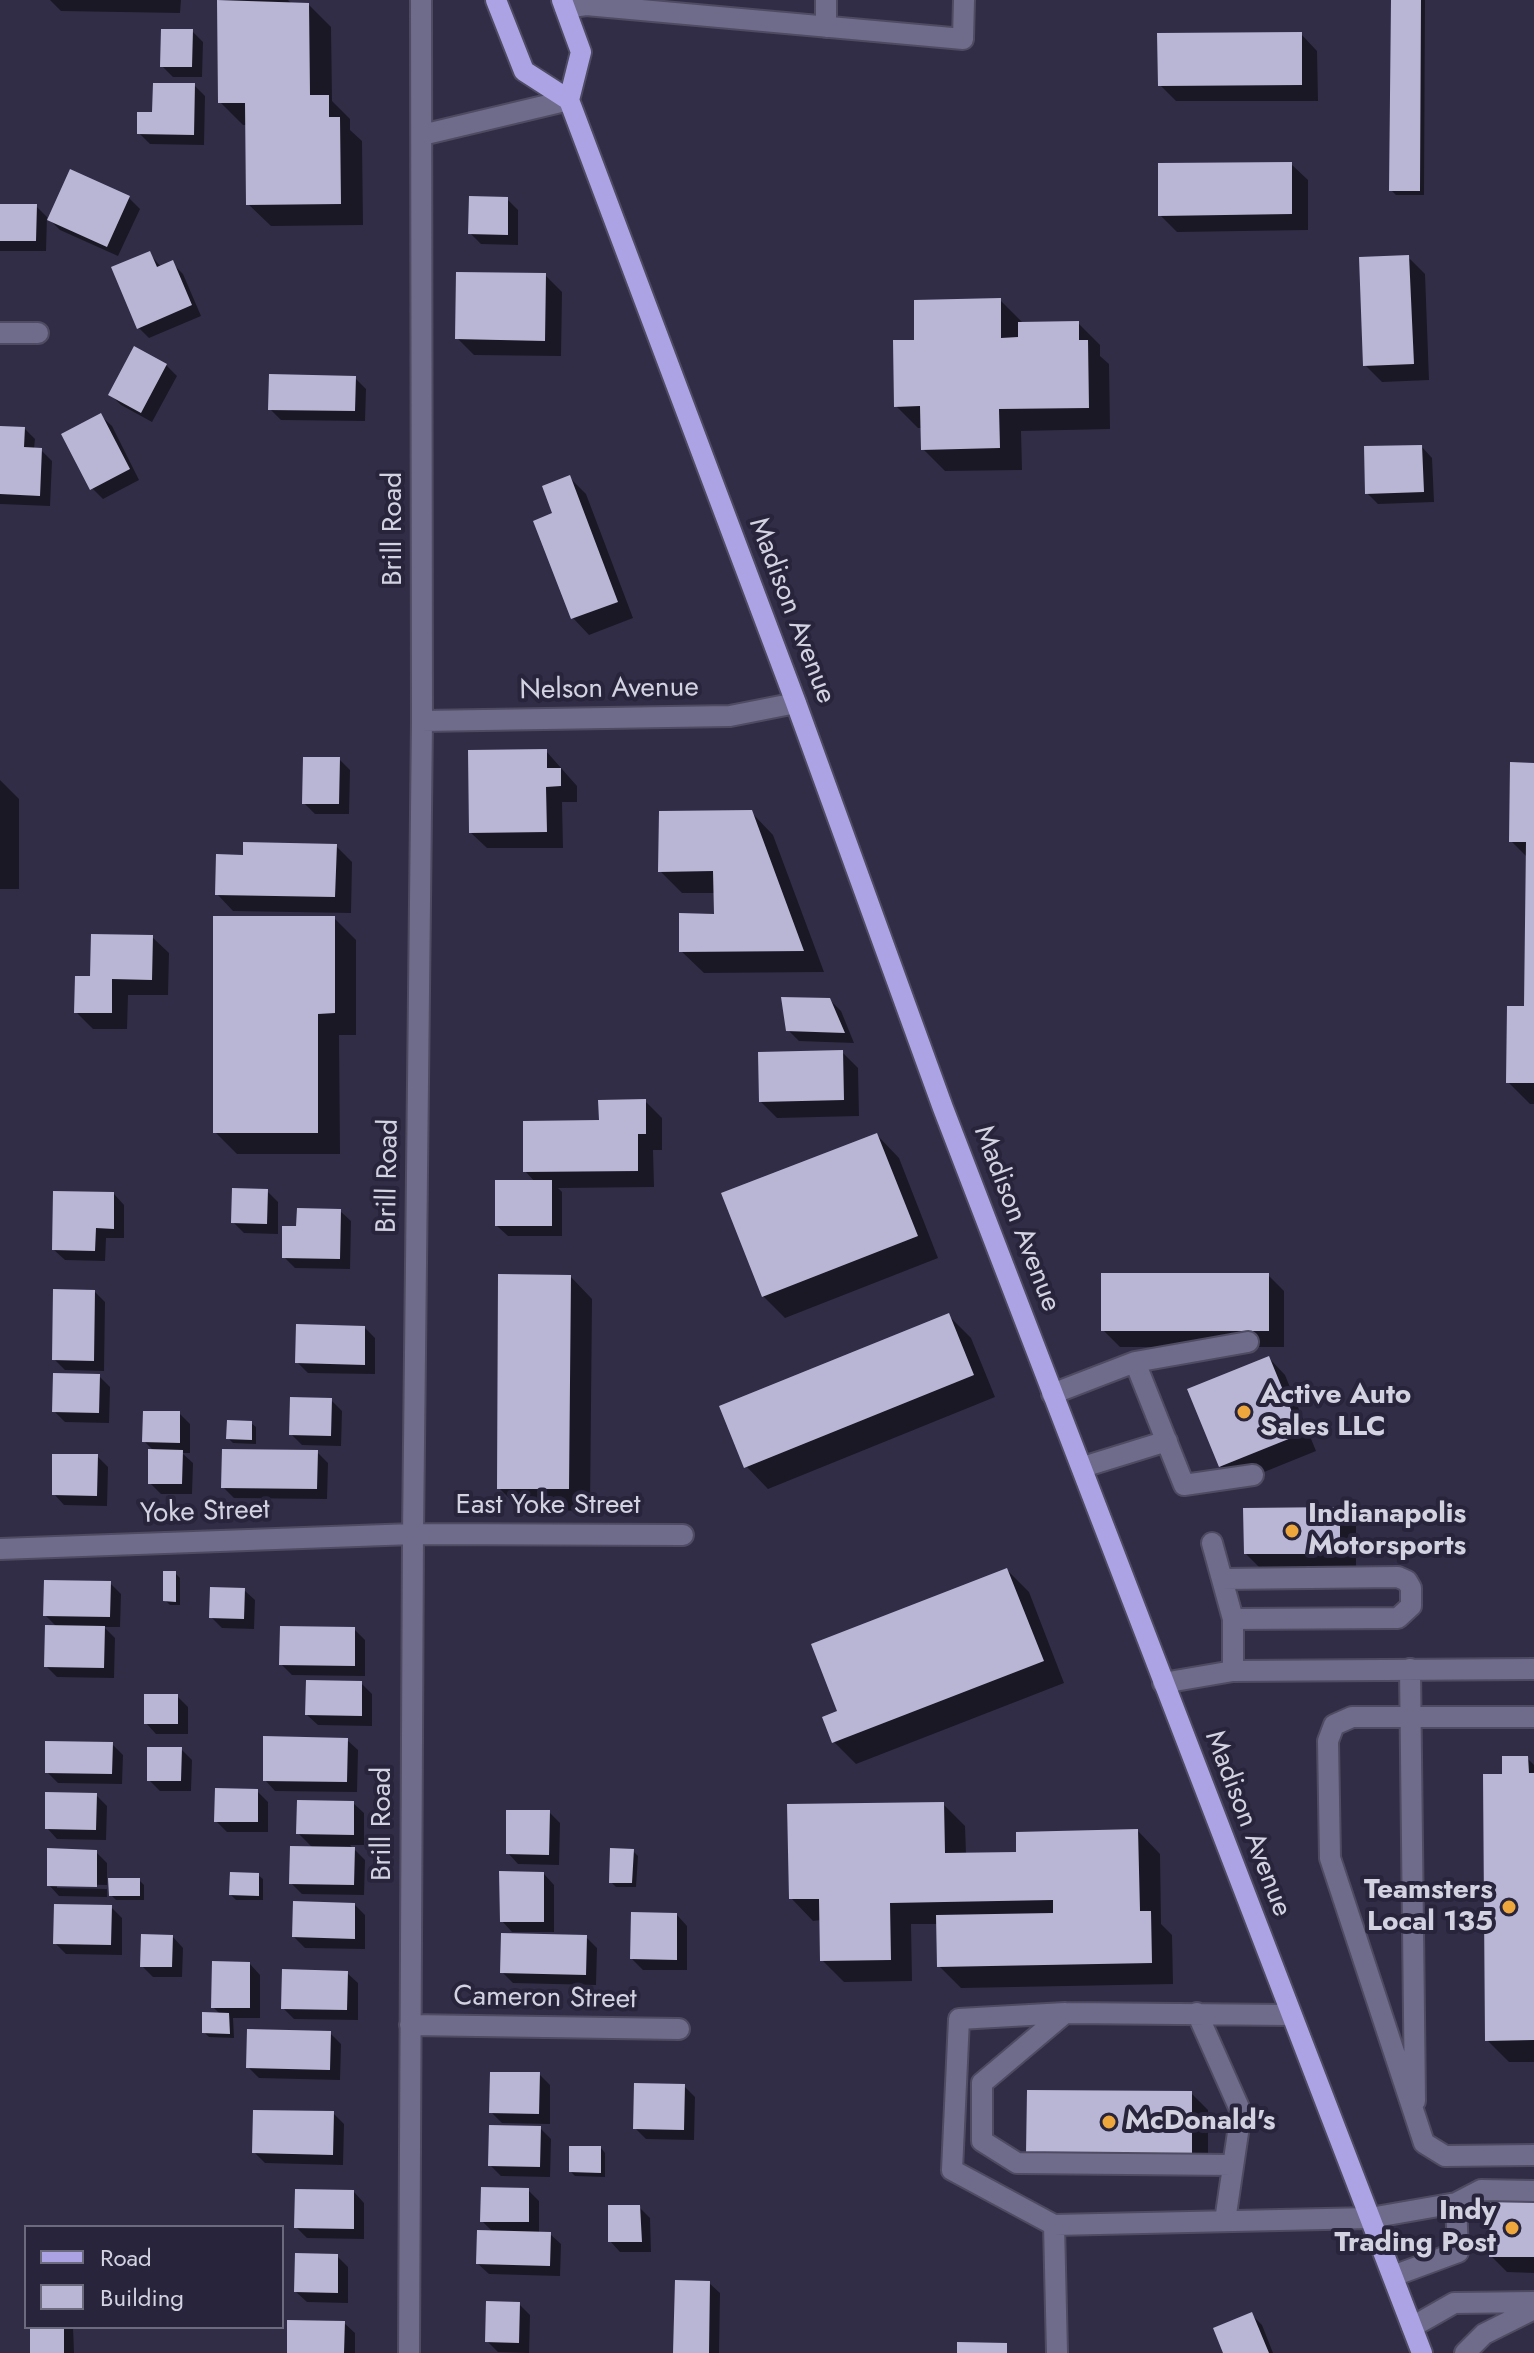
<!DOCTYPE html>
<style>
body{margin:0}
#map{position:relative;width:1534px;height:2353px;overflow:hidden;background:#312d46;font-family:Jost,sans-serif}
canvas{display:block}
.legend{position:absolute;left:24px;top:2225px;width:260px;height:104px;box-sizing:border-box;background:#27243b;border:2px solid #6c6a7d;margin:0;padding:10px 14px;list-style:none;font-size:24px;color:#d3d2e1}
.legend li{display:flex;align-items:center;gap:16px;height:40px}
.legend b{width:40px;border:2px solid #6c6a7d}
</style>
<div id="map">
<canvas width="1534" height="2353"></canvas>
<ul class="legend">
<li><b style="height:10px;background:#aca3e5"></b>Road</li>
<li><b style="height:22px;background:#b9b6d5"></b>Building</li>
</ul>
</div>
<script>
const context = document.querySelector('canvas').getContext('2d');
context.lineJoin = 'round';
function paint(path, color) {
  context.fillStyle = color;
  context.fill(path, 'evenodd');
}
function shape(rows) {
  const path = new Path2D();
  for (const r of rows) {
    path.moveTo(r[0], r[1]);
    for (let i = 2; i < r.length; i += 2) path.lineTo(r[i], r[i + 1]);
  }
  return path;
}
function trace(path, color, width, dash) {
  context.strokeStyle = color;
  context.lineWidth = width;
  context.lineCap = dash ? 'butt' : 'round';
  context.setLineDash(dash || []);
  context.stroke(path);
}
function drawText(font, color, halo, rows, align = 'center') {
  context.font = font + ' Jost,sans-serif';
  context.lineWidth = 8;
  context.setLineDash([]);
  context.textBaseline = 'middle';
  context.strokeStyle = halo;
  context.fillStyle = color;
  for (const [text, x, y, turn = 0] of rows) {
    context.save();
    context.translate(x, y);
    context.rotate((+turn || 0) * Math.PI / 180);
    context.textAlign = isNaN(turn) ? turn : align;
    if (halo) context.strokeText(text, 0, 0);
    context.fillText(text, 0, 0);
    context.restore();
  }
}
const shadow = shape([
 [50,0,181,0,180,13,61,11],
 [219,0,288,0,293,5,309,5,331,27,332,101,350,119,350,130,362,141,363,225,271,226,248,204,248,125,243,125,220,102],
 [1393,0,1425,0,1424,195,1396,195,1391,190],
 [192,31,203,42,202,77,173,77,162,66],
 [1301,34,1317,51,1318,101,1176,101,1160,85],
 [194,85,205,96,204,145,150,144,139,133,154,114],
 [1291,164,1308,180,1308,230,1177,232,1160,215],
 [129,198,140,209,118,256,60,230,49,219],
 [507,199,518,210,518,245,481,244,470,233],
 [0,206,36,206,47,217,46,251,0,251],
 [149,253,161,267,172,263,183,274,201,316,149,338,138,327],
 [1408,257,1425,274,1429,380,1382,382,1365,365],
 [545,275,562,292,561,356,474,355,457,338],
 [1000,300,1022,322,1078,323,1100,345,1100,356,1109,364,1110,429,1021,431,1022,470,945,471,923,449,923,428,918,428,896,406,917,342],
 [166,365,177,376,152,422,121,405,110,394],
 [355,378,366,389,365,421,281,420,270,409],
 [101,416,112,426,139,480,103,499,92,488],
 [0,428,24,428,35,439,34,449,41,450,52,461,50,506,0,504],
 [1422,447,1432,458,1434,502,1378,504,1367,493],
 [569,477,586,494,633,618,589,635,573,618,555,514],
 [546,751,577,786,577,802,562,802,563,848,487,848,470,832],
 [339,759,350,770,349,814,315,814,304,803],
 [1534,765,1534,1104,1530,1104,1508,1082,1526,1009,1528,858,1511,841],
 [0,780,19,799,19,889,0,889],
 [751,812,773,835,824,972,704,973,681,951,716,916,715,893,682,893,660,871],
 [336,846,352,862,351,913,233,911,217,894,245,857],
 [334,918,356,940,356,1035,339,1035,340,1154,237,1154,215,1132],
 [152,937,169,953,168,995,128,995,127,1029,93,1029,76,1012],
 [830,1000,841,1011,854,1043,799,1041,788,1030],
 [842,1052,858,1068,859,1116,777,1118,760,1101],
 [645,1101,662,1118,662,1150,653,1150,654,1187,558,1188,562,1192,562,1236,508,1236,497,1226,535,1182,525,1171,601,1122],
 [877,1135,899,1158,938,1258,785,1318,763,1296],
 [267,1191,278,1202,278,1234,244,1233,233,1222],
 [114,1194,124,1205,124,1238,106,1238,105,1261,65,1260,54,1250],
 [340,1211,351,1221,350,1269,295,1268,284,1257,298,1228],
 [1268,1275,1284,1291,1284,1347,1120,1347,1103,1330],
 [570,1276,592,1299,590,1511,521,1510,499,1488],
 [95,1292,105,1302,104,1371,65,1370,54,1359],
 [949,1316,971,1338,995,1397,768,1489,746,1466],
 [365,1328,375,1338,375,1374,308,1373,297,1362],
 [1269,1358,1285,1375,1316,1451,1237,1483,1220,1466],
 [99,1376,110,1387,109,1423,65,1422,54,1411],
 [331,1400,342,1411,341,1446,302,1445,291,1434],
 [179,1413,190,1424,190,1453,182,1453,193,1463,192,1494,161,1494,150,1483,155,1452,144,1441],
 [251,1423,256,1427,256,1444,233,1443,228,1438],
 [317,1452,328,1463,327,1499,234,1498,223,1487],
 [97,1456,108,1467,107,1506,64,1505,54,1494],
 [1339,1509,1356,1525,1356,1569,1262,1570,1246,1554],
 [1007,1570,1029,1592,1064,1683,856,1764,834,1742,840,1712],
 [175,1573,180,1578,180,1605,170,1605,165,1600],
 [110,1583,121,1594,120,1627,104,1627,115,1638,114,1678,57,1677,46,1666,57,1627,45,1615],
 [244,1590,255,1600,254,1629,222,1628,211,1617],
 [354,1629,365,1640,365,1676,292,1675,281,1664],
 [361,1683,372,1694,372,1726,318,1725,307,1715],
 [177,1696,188,1707,188,1734,156,1734,146,1723],
 [347,1740,358,1750,357,1792,275,1791,265,1780],
 [112,1744,123,1755,122,1784,58,1783,47,1772],
 [181,1749,192,1760,191,1791,160,1791,149,1780],
 [1527,1758,1534,1765,1534,2062,1509,2062,1487,2040],
 [257,1791,268,1802,268,1832,227,1832,216,1821],
 [96,1795,107,1806,106,1840,57,1839,47,1828],
 [353,1803,364,1813,364,1845,350,1845,365,1860,364,1895,302,1894,291,1883,313,1848,298,1833],
 [943,1804,965,1826,966,1854,1018,1854,1138,1831,1160,1854,1161,1924,1172,1935,1173,1984,961,1988,939,1966,938,1924,911,1924,912,1981,844,1982,822,1960,821,1920,813,1921,791,1898],
 [549,1812,560,1823,559,1865,518,1864,508,1853],
 [633,1851,638,1856,636,1887,616,1887,611,1882],
 [96,1852,107,1863,107,1897,59,1896,49,1885],
 [57,1884,107,1885,107,1889,57,1888],
 [544,1874,554,1885,554,1932,512,1932,502,1921],
 [258,1875,263,1879,263,1900,236,1900,231,1895],
 [139,1880,144,1885,144,1900,116,1900,111,1895],
 [354,1904,365,1915,365,1949,305,1948,294,1937],
 [111,1907,122,1918,122,1955,66,1954,55,1943],
 [677,1915,687,1926,687,1970,643,1970,632,1959],
 [173,1937,183,1948,182,1977,153,1977,142,1966],
 [586,1937,597,1948,596,1985,513,1983,502,1972],
 [250,1964,260,1975,260,2018,233,2018,234,2038,209,2037,204,2032,221,2015,213,2007],
 [347,1973,358,1983,358,2020,294,2019,283,2008],
 [330,2033,341,2044,340,2080,259,2078,248,2067],
 [539,2074,550,2085,550,2124,502,2123,491,2112],
 [684,2086,695,2097,694,2140,646,2139,635,2128],
 [1191,2093,1208,2110,1208,2170,1045,2169],
 [333,2113,344,2124,343,2165,265,2163,254,2152],
 [540,2128,551,2139,550,2177,501,2176,490,2165],
 [601,2148,605,2153,605,2177,575,2176,571,2172],
 [528,2190,539,2201,539,2233,550,2234,561,2244,560,2276,489,2274,478,2264,494,2233,482,2221],
 [354,2192,364,2203,364,2239,307,2238,296,2227],
 [1534,2201,1534,2273,1507,2272,1491,2256],
 [639,2207,650,2218,651,2252,620,2252,610,2241],
 [337,2256,348,2267,348,2303,307,2302,296,2292],
 [709,2283,720,2293,719,2353,675,2353],
 [519,2304,530,2315,529,2353,498,2352,487,2341],
 [1251,2314,1262,2325,1273,2353,1225,2353],
 [344,2323,355,2333,355,2353,289,2353],
 [32,2327,73,2327,74,2353,32,2353]
]);
const building = shape([
 [217,0,309,3,310,95,329,95,329,117,340,117,341,204,246,205,245,103,218,103],
 [1391,0,1421,0,1420,191,1389,191],
 [161,29,193,29,192,67,160,67],
 [1302,32,1302,85,1158,86,1157,33],
 [153,83,195,83,194,135,137,134,137,112,152,112],
 [1292,162,1292,214,1158,216,1158,163],
 [70,169,130,196,107,247,47,220],
 [469,196,508,197,508,235,468,234],
 [0,204,37,204,36,241,0,241],
 [150,251,157,267,173,260,192,305,137,329,111,267],
 [1409,255,1414,364,1363,366,1359,257],
 [456,272,546,273,545,341,455,339],
 [1001,298,1001,338,1018,337,1018,322,1079,321,1079,340,1088,340,1089,408,999,409,1000,448,921,450,920,406,894,407,893,340,914,340,914,300],
 [134,346,167,364,141,413,108,395],
 [269,374,356,376,355,411,268,410],
 [101,413,130,469,90,490,61,434],
 [0,426,25,427,24,447,42,448,40,496,0,494],
 [1422,445,1424,492,1365,494,1364,446],
 [570,475,618,602,571,619,533,521,552,513,542,486],
 [547,749,547,768,561,768,561,786,546,787,547,832,469,833,468,750],
 [303,757,340,757,339,804,302,804],
 [1510,762,1534,763,1534,1083,1506,1083,1507,1006,1524,1006,1526,842,1509,842],
 [752,810,804,951,679,952,679,913,714,914,713,871,658,872,659,811],
 [243,842,337,844,335,897,215,895,216,854,243,855],
 [213,916,335,916,335,1013,318,1014,318,1133,213,1133],
 [91,934,153,935,152,980,112,979,112,1013,74,1013,75,976,90,976],
 [781,997,830,998,845,1033,786,1031],
 [843,1050,844,1100,759,1102,758,1052],
 [646,1099,646,1134,638,1134,638,1171,523,1172,523,1121,599,1120,598,1100],
 [877,1133,918,1236,762,1297,721,1193],
 [495,1180,552,1180,552,1226,495,1226],
 [232,1188,268,1189,267,1224,231,1223],
 [53,1191,114,1192,114,1229,96,1228,95,1251,52,1250],
 [297,1208,341,1209,340,1259,282,1258,282,1226,296,1226],
 [1101,1273,1269,1273,1269,1331,1101,1331],
 [498,1274,571,1275,569,1489,497,1489],
 [53,1289,95,1290,94,1361,52,1360],
 [949,1313,974,1375,744,1468,719,1406],
 [296,1324,365,1326,365,1365,295,1363],
 [1269,1356,1301,1434,1219,1467,1187,1389],
 [53,1373,100,1374,99,1413,52,1412],
 [290,1397,332,1398,331,1436,289,1435],
 [143,1411,180,1411,180,1443,142,1442],
 [227,1420,252,1421,252,1440,226,1439],
 [148,1449,183,1450,182,1484,148,1484],
 [222,1449,318,1450,317,1489,221,1488],
 [52,1454,98,1454,97,1496,52,1495],
 [1340,1507,1340,1554,1244,1554,1243,1508],
 [1007,1568,1044,1661,832,1743,822,1717,837,1711,811,1644],
 [163,1571,176,1571,176,1602,163,1601],
 [44,1580,111,1581,110,1617,43,1616],
 [210,1587,245,1588,244,1619,209,1618],
 [45,1625,105,1626,104,1668,44,1667],
 [280,1626,355,1627,355,1666,279,1665],
 [306,1680,362,1681,362,1716,305,1715],
 [144,1694,178,1694,178,1724,144,1724],
 [263,1736,348,1738,347,1782,263,1781],
 [45,1741,113,1742,112,1774,45,1773],
 [147,1747,182,1747,181,1781,147,1781],
 [1502,1756,1528,1756,1529,1773,1534,1773,1534,2040,1485,2041,1483,1774,1502,1774],
 [215,1788,258,1789,258,1822,214,1822],
 [45,1792,97,1793,96,1830,45,1829],
 [297,1800,354,1801,354,1835,296,1834],
 [944,1802,945,1853,1016,1852,1016,1832,1138,1829,1140,1911,1151,1911,1152,1963,937,1967,936,1915,1053,1913,1053,1900,890,1903,891,1960,820,1961,819,1899,789,1899,787,1804],
 [506,1810,550,1810,549,1855,506,1854],
 [290,1846,355,1847,354,1885,289,1884],
 [47,1848,97,1850,97,1887,47,1886],
 [610,1848,634,1849,632,1883,609,1883],
 [499,1871,544,1872,544,1922,500,1922],
 [230,1872,259,1873,259,1896,229,1895],
 [108,1878,140,1878,140,1896,109,1896],
 [293,1901,355,1903,355,1939,292,1937],
 [54,1904,112,1905,111,1945,53,1944],
 [631,1912,677,1913,677,1960,630,1959],
 [501,1933,587,1935,586,1975,500,1973],
 [141,1934,173,1935,172,1967,140,1967],
 [212,1961,250,1962,250,2008,211,2008],
 [282,1969,348,1971,347,2010,281,2009],
 [202,2012,229,2013,230,2034,202,2033],
 [247,2029,331,2031,330,2070,246,2068],
 [490,2072,540,2072,539,2114,489,2113],
 [634,2083,685,2084,684,2130,633,2129],
 [1027,2090,1192,2091,1192,2155,1026,2154],
 [253,2110,334,2111,333,2155,252,2153],
 [489,2125,541,2126,540,2167,488,2166],
 [569,2146,601,2146,601,2173,569,2172],
 [481,2187,529,2188,529,2222,480,2222],
 [295,2189,354,2190,354,2229,294,2228],
 [1490,2199,1534,2199,1534,2257,1489,2257],
 [608,2205,640,2205,642,2242,608,2242],
 [477,2230,551,2232,550,2266,476,2264],
 [295,2253,338,2254,338,2293,294,2292],
 [675,2280,710,2281,709,2353,673,2353],
 [486,2301,520,2302,519,2343,485,2342],
 [1252,2312,1269,2353,1223,2353,1213,2328],
 [287,2320,345,2321,344,2353,287,2353],
 [30,2327,64,2327,64,2353,30,2353],
 [957,2342,1007,2343,1007,2353,957,2353]
]);
const minor = shape([
 [826,0,826,27],
 [565,8,586,5,963,39,964,0],
 [422,135,569,100],
 [0,333,38,333],
 [422,721,730,716,796,703],
 [1248,1342,1135,1362,1184,1485,1253,1475],
 [1052,1394,1135,1362],
 [1083,1467,1167,1441],
 [1212,1543,1233,1619,1398,1618,1411,1606,1411,1588,1407,1581,1398,1577,1222,1579],
 [0,1549,413,1534,683,1535],
 [1410,1669,1415,2101],
 [1233,1671,1534,1669],
 [1163,1683,1233,1671,1233,1619],
 [1534,1717,1352,1717,1334,1725,1328,1741,1330,1858,1424,2143,1445,2156,1534,2155],
 [1065,2013,982,2083,982,2141,1017,2163,1233,2165],
 [1197,2013,1241,2112,1225,2221],
 [1291,2015,1065,2013,959,2019,952,2170,1054,2225,1370,2218,1456,2203,1481,2190,1534,2191],
 [410,2025,679,2029],
 [1054,2225,1057,2353],
 [1393,2276,1458,2252,1456,2203],
 [1412,2327,1454,2303,1534,2302],
 [409,2353,413,1534,422,721,421,0],
 [1465,2353,1484,2334,1534,2309]
]);
const major = shape([
 [496,0,524,71,569,100],
 [562,0,581,52,569,100,796,703,943,1108,1422,2353]
]);
const markers = [
 [1244,1412,8,"#eea73d"],
 [1292,1531,8,"#eea73d"],
 [1509,1907,8,"#eea73d"],
 [1109,2122,8,"#eea73d"],
 [1512,2228,8,"#eea73d"]
];
const streetNames = [
 ["Brill Road",394,529,-90],
 ["Madison Avenue",791,611,69],
 ["Nelson Avenue",609,690,-1],
 ["Brill Road",389,1176,-89],
 ["Madison Avenue",1016,1219,69],
 ["East Yoke Street",548,1506],
 ["Yoke Street",205,1513,-2],
 ["Brill Road",383,1824,-90],
 ["Madison Avenue",1247,1824,69],
 ["Cameron Street",545,1999,1]
];
const poiNames = [
 ["Active Auto",1260,1396],
 ["Sales LLC",1260,1428],
 ["Indianapolis",1308,1515],
 ["Motorsports",1308,1547],
 ["Teamsters",1493,1891,"right"],
 ["Local 135",1493,1923,"right"],
 ["McDonald's",1125,2122],
 ["Indy",1496,2212,"right"],
 ["Trading Post",1496,2244,"right"]
];
paint(shadow, '#0007');
paint(building, '#b9b6d5');
trace(minor, '#4e4b62', 24);
trace(major, '#4e4b62', 24);
trace(minor, '#6f6b8b', 20);
trace(major, '#aca3e5', 20);
for (const [x, y, r, color] of markers) {
  const dot = new Path2D();
  dot.arc(x, y, r, 0, 2 * Math.PI);
  context.fillStyle = color;
  context.fill(dot);
  trace(dot, '#27243b', 3);
}
drawText('28px', '#d3d2e1', '#27243b', streetNames);
drawText('bold 28px', '#d3d2e1', '#27243b', poiNames, 'left');
</script>
